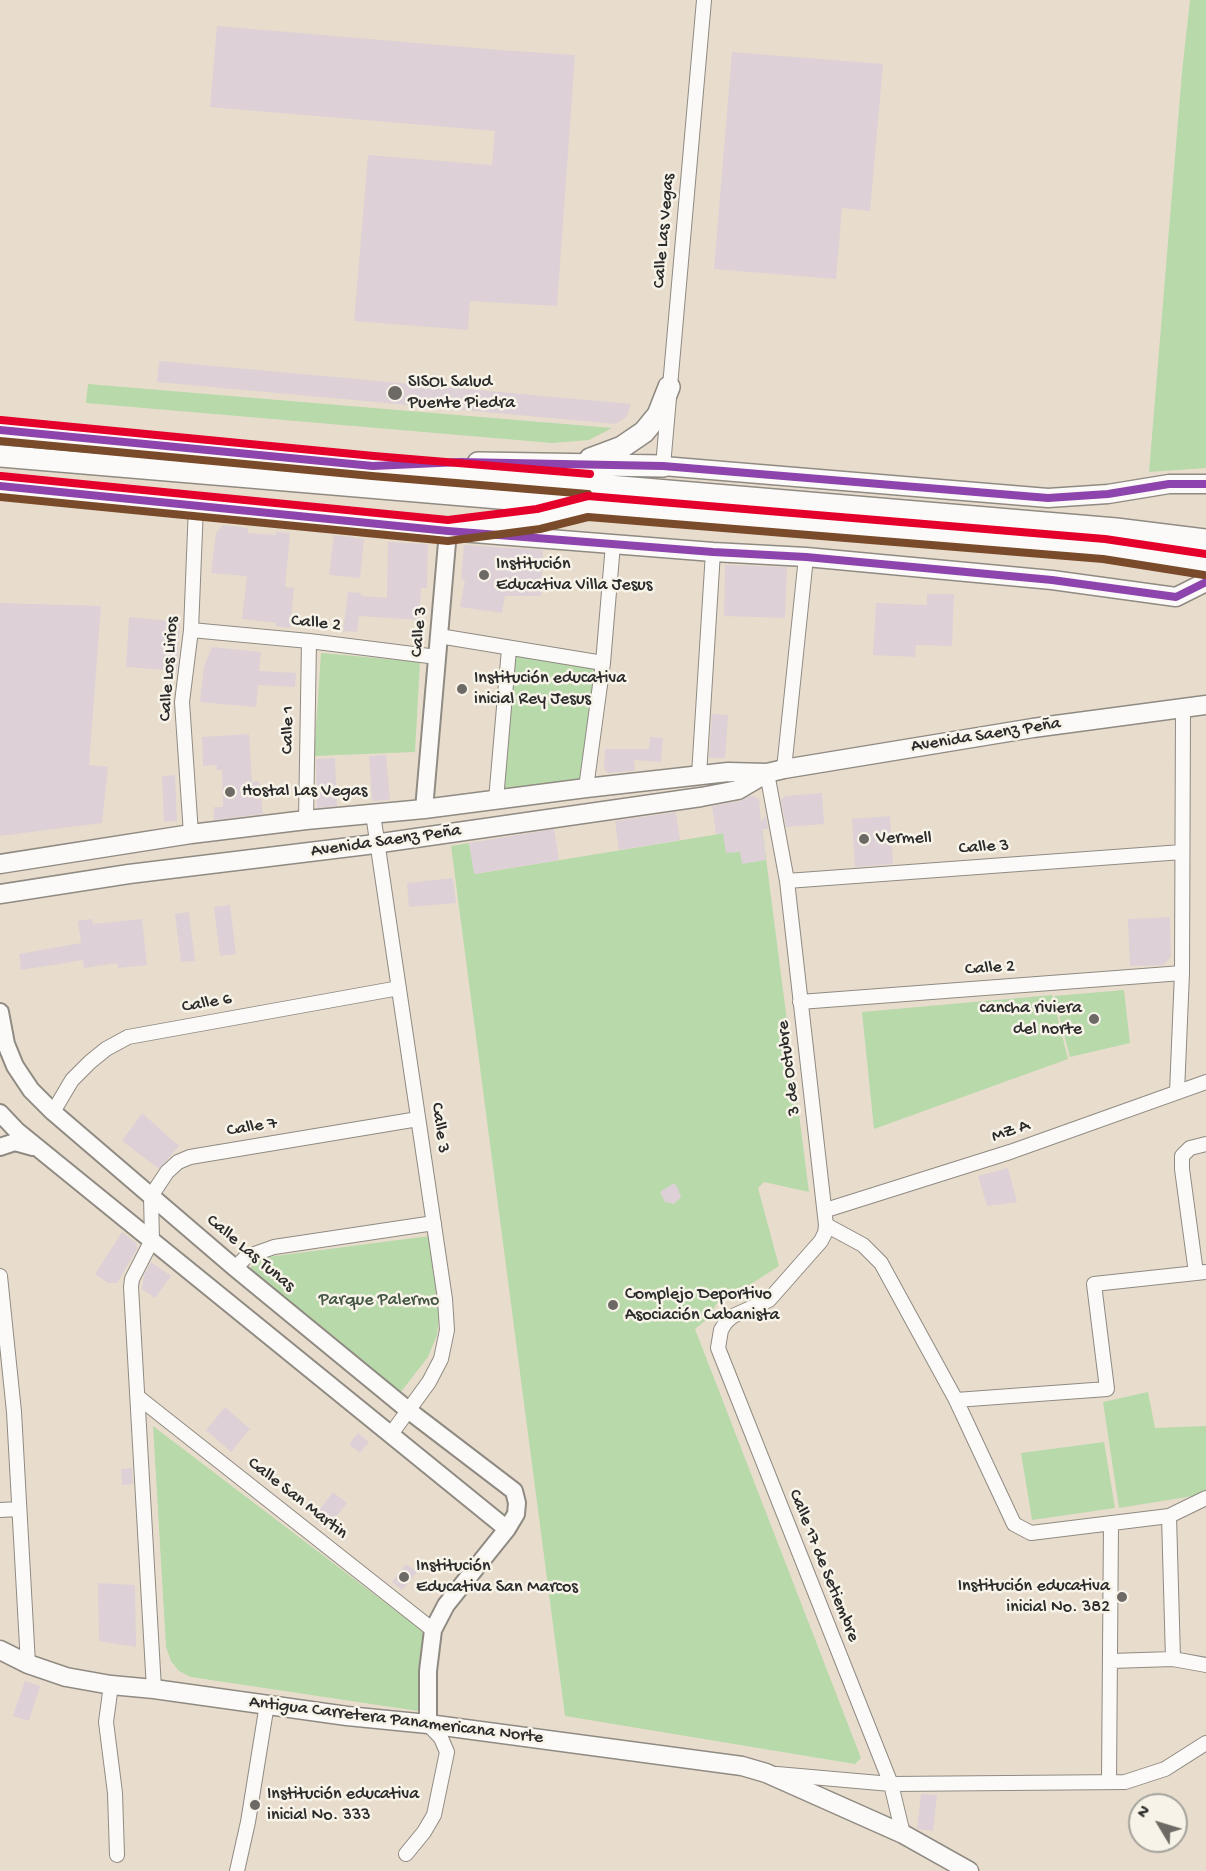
<!DOCTYPE html>
<meta charset="utf-8">
<style>
body{margin:0}
#map{position:relative;width:1206px;height:1871px;overflow:hidden;background:#e8ddcd;font-family:"Gochi Hand",sans-serif}
canvas{display:block}
.north{position:absolute;left:1128px;top:1793px;width:60px;height:60px;box-sizing:border-box;background:#f7f3e8;border:2px solid #a5a39c;border-radius:50%;rotate:308deg;font-size:16px;font-weight:700;line-height:24px;text-align:center;color:#2b2b2b}
.north::after{content:'';display:block;margin:auto;width:21px;height:27px;background:#6d6964;clip-path:polygon(50% 0,100% 100%,50% 72%,0 100%)}
</style>
<div id="map">
<canvas width="1206" height="1871"></canvas>
<div class="north">N</div>
</div>
<script>
const context = document.querySelector('canvas').getContext('2d');
context.lineJoin = 'round';
function paint(path, color) {
  context.fillStyle = color;
  context.fill(path, 'evenodd');
}
function shape(rows) {
  const path = new Path2D();
  for (const r of rows) {
    path.moveTo(r[0], r[1]);
    for (let i = 2; i < r.length; i += 2) path.lineTo(r[i], r[i + 1]);
  }
  return path;
}
function trace(path, color, width, dash) {
  context.strokeStyle = color;
  context.lineWidth = width;
  context.lineCap = dash ? 'butt' : 'round';
  context.setLineDash(dash || []);
  context.stroke(path);
}
function drawText(font, color, halo, rows, align = 'center') {
  context.font = font + ' "Gochi Hand",sans-serif';
  context.lineWidth = 5;
  context.setLineDash([]);
  context.textBaseline = 'middle';
  context.strokeStyle = halo;
  context.fillStyle = color;
  for (const [text, x, y, turn = 0] of rows) {
    context.save();
    context.translate(x, y);
    context.rotate((+turn || 0) * Math.PI / 180);
    context.textAlign = isNaN(turn) ? turn : align;
    if (halo) context.strokeText(text, 0, 0);
    context.fillText(text, 0, 0);
    context.restore();
  }
}
const green = shape([
 [1190,0,1206,0,1206,468,1149,472,1182,72],
 [88,384,612,428,589,440,552,443,86,403],
 [508,642,599,655,587,797,495,807],
 [321,653,420,662,415,752,314,756],
 [762,827,809,1192,764,1182,758,1188,779,1266,748,1286,725,1291,707,1319,695,1329,861,1758,855,1764,565,1716,451,846,469,843,475,874],
 [1124,990,1130,1043,1070,1057,1054,996],
 [1052,995,1068,1059,874,1129,862,1012],
 [429,1236,439,1316,437,1335,428,1357,400,1393,249,1269,260,1258],
 [1148,1392,1155,1428,1206,1426,1206,1490,1199,1495,1119,1508,1103,1402],
 [153,1426,425,1633,419,1666,418,1711,191,1677,179,1671,171,1661,166,1647],
 [1104,1442,1115,1508,1032,1520,1021,1453]
]);
const building = shape([
 [217,26,500,50,575,55,557,306,470,301,468,330,354,321,368,155,492,165,495,131,210,107],
 [732,52,883,64,870,211,842,208,836,279,714,269],
 [159,361,631,404,627,416,616,424,157,382],
 [223,525,248,528,248,533,276,535,276,532,290,533,285,587,294,588,290,628,276,626,276,623,242,619,247,576,211,573,216,533],
 [334,535,364,539,360,578,329,575],
 [388,542,428,544,427,588,421,588,419,620,359,616,357,632,343,631,348,592,361,593,361,596,387,598],
 [464,545,543,550,541,596,505,596,502,613,460,607,465,580,461,579],
 [725,565,787,567,785,618,724,616],
 [927,594,954,594,952,646,916,645,915,657,873,655,876,603,927,605],
 [0,603,101,606,89,765,108,767,102,823,0,836],
 [129,617,180,622,177,671,126,667],
 [212,647,261,652,259,671,296,673,295,687,258,685,256,707,200,702,204,666],
 [712,714,728,715,725,758,709,758],
 [249,734,252,782,259,781,263,814,214,820,214,807,223,807,222,770,216,770,217,765,203,766,202,737],
 [650,737,663,738,661,762,634,760,635,771,607,773,604,768,605,749,649,749],
 [386,755,390,800,372,801,369,756],
 [335,758,337,806,317,808,316,759],
 [175,775,177,821,164,822,162,776],
 [822,793,824,824,786,827,781,800,785,796],
 [749,796,753,796,759,799,761,821,766,816,768,829,762,829,766,860,742,864,740,852,726,853,723,833,716,834,712,806,740,801],
 [676,812,680,840,619,850,615,821],
 [890,816,893,864,855,867,852,819],
 [554,829,559,860,474,874,469,843],
 [453,878,456,903,409,907,407,883],
 [230,905,236,954,220,956,214,907],
 [189,912,195,961,181,962,175,914],
 [1170,917,1171,957,1163,965,1130,966,1128,919],
 [92,919,93,924,142,919,147,965,118,968,117,963,84,968,83,960,21,970,19,954,81,943,78,921],
 [142,1113,179,1146,159,1169,122,1141],
 [1008,1168,1017,1202,987,1206,978,1176],
 [674,1183,678,1188,681,1197,674,1204,665,1202,660,1192],
 [122,1232,136,1243,137,1249,117,1283,108,1283,95,1274],
 [151,1262,171,1276,155,1298,142,1289,144,1275],
 [225,1407,250,1429,231,1452,206,1430],
 [358,1433,369,1442,360,1453,349,1444],
 [132,1468,133,1484,122,1485,121,1469],
 [333,1492,347,1503,326,1529,313,1518],
 [406,1564,417,1572,402,1590,392,1582],
 [98,1583,135,1585,136,1647,99,1641],
 [25,1681,40,1686,29,1721,13,1716],
 [921,1794,937,1795,933,1831,917,1829]
]);
const minor = shape([
 [663,466,704,0],
 [191,630,309,641,437,657],
 [439,636,603,663],
 [784,769,806,557],
 [767,773,787,881,826,1225,825,1233,821,1241,769,1300,733,1316,726,1322,721,1330,718,1348,891,1784,903,1834],
 [699,775,713,552],
 [586,788,603,663,613,544],
 [496,800,509,649],
 [373,814,445,1299,447,1330,441,1359,429,1382,391,1434],
 [306,820,309,641],
 [191,834,182,702,191,630,196,506],
 [787,881,1182,852],
 [800,1002,1182,973],
 [1177,1092,1182,973,1183,708],
 [53,1112,72,1080,90,1062,106,1049,128,1037,399,988],
 [826,1210,1010,1152,1206,1082],
 [826,1225,863,1245,881,1263,956,1400,1014,1524,1031,1533,1169,1516,1206,1498],
 [235,1268,246,1257,274,1247,434,1223],
 [1196,1273,1182,1169,1182,1156,1190,1148,1206,1144],
 [0,1276,14,1412,28,1664],
 [138,1397,433,1630],
 [956,1400,1107,1389,1094,1284,1206,1272],
 [0,1510,19,1509],
 [1169,1516,1173,1659],
 [1111,1661,1173,1659,1206,1665],
 [111,1685,106,1722,115,1793,117,1855],
 [154,1689,131,1287,132,1279,152,1240,151,1196,167,1172,178,1162,190,1157,418,1119],
 [777,1774,891,1784,1125,1782,1165,1769,1206,1743],
 [1109,1782,1111,1523],
 [406,1854,424,1832,434,1815,447,1752,441,1738,428,1724],
 [237,1871,248,1822,267,1704]
]);
const tertiary = shape([
 [424,809,448,531],
 [0,1012,6,1044,15,1066,31,1090,53,1112,235,1268,408,1410,514,1491,517,1503,516,1514,507,1529,446,1605,433,1630,428,1671,428,1724],
 [0,1113,17,1131,507,1529],
 [0,1147,15,1142,33,1147]
]);
const secondary = shape([
 [663,466,1048,498,1108,494,1169,484,1206,484],
 [0,486,448,531,713,552,806,557,1052,580,1176,597,1206,582],
 [0,864,191,834,306,820,424,809,586,788,728,772,767,773],
 [0,894,129,874,367,845,701,797,738,790,767,773,784,769,1033,728,1206,705],
 [0,1650,28,1664,66,1677,111,1685,154,1689,347,1716,428,1724,742,1766,766,1773,903,1834,969,1871]
]);
const trunk = shape([
 [0,430,373,466,1116,529,1206,540],
 [0,456,1104,549,1206,565],
 [590,459,622,447,644,432,658,415,669,387],
 [478,463,663,466],
 [448,531,539,519,572,510]
]);
const bus1 = shape([
 [0,430,373,466,460,462,663,466,1048,498,1108,494,1169,484,1206,484],
 [0,486,448,531,713,552,806,557,1052,580,1176,597,1206,582]
]);
const bus2 = shape([
 [0,441,372,476,588,494],
 [0,497,448,541,540,529,588,517,1103,559,1204,575]
]);
const bus3 = shape([
 [1,420,374,456,590,474],
 [1,476,448,520,537,509,588,496,1105,539,1206,554]
]);
const markers = [
 [395,393,8,"#6d6964"],
 [484,575,6,"#6d6964"],
 [462,689,6,"#6d6964"],
 [230,792,6,"#6d6964"],
 [864,839,6,"#6d6964"],
 [1094,1019,6,"#6d6964"],
 [613,1305,6,"#6d6964"],
 [404,1577,6,"#6d6964"],
 [1122,1597,6,"#6d6964"],
 [255,1805,6,"#6d6964"]
];
const streetNames = [
 ["Calle Las Vegas",665,231,-85],
 ["Calle 2",316,624,6],
 ["Calle 3",420,632,-85],
 ["Calle Los Lirios",170,669,-86],
 ["Calle 1",289,730,-89],
 ["Avenida Saenz Peña",986,736,-9],
 ["Avenida Saenz Peña",386,842,-8],
 ["Calle 3",984,848,-4],
 ["Calle 2",990,969,-4],
 ["Calle 6",207,1004,-10],
 ["3 de Octubre",790,1068,-97],
 ["Calle 7",252,1128,-9],
 ["Calle 3",439,1128,82],
 ["MZ A",1011,1132,-19],
 ["Calle Las Tunas",250,1254,40],
 ["Calle San Martin",297,1499,38],
 ["Calle 17 de Setiembre",823,1566,68],
 ["Antigua Carretera Panamericana Norte",396,1721,7]
];
const poiNames = [
 ["SISOL Salud",408,383],
 ["Puente Piedra",408,404],
 ["Institución",496,565],
 ["Educativa Villa Jesus",496,586],
 ["Institución educativa",474,679],
 ["inicial Rey Jesus",474,700],
 ["Hostal Las Vegas",242,792],
 ["Vermell",876,839],
 ["cancha riviera",1082,1009,"right"],
 ["del norte",1082,1030,"right"],
 ["Complejo Deportivo",625,1295],
 ["Asociación Cabanista",625,1316],
 ["Institución",416,1567],
 ["Educativa San Marcos",416,1588],
 ["Institución educativa",1110,1587,"right"],
 ["inicial No. 382",1110,1608,"right"],
 ["Institución educativa",267,1795],
 ["inicial No. 333",267,1816]
];
const parkNames = [
 ["Parque Palermo",379,1301]
];
paint(green, '#b8d9aa');
paint(building, '#ddd0d6');
trace(minor, '#8f8a82', 16);
trace(tertiary, '#8f8a82', 20);
trace(secondary, '#8f8a82', 21);
trace(trunk, '#8f8a82', 24);
trace(minor, '#fcfaf8', 14);
trace(tertiary, '#fcfaf8', 16);
trace(secondary, '#fcfaf8', 18);
trace(trunk, '#fcfaf8', 21);
trace(bus1, '#8e44ad', 8);
trace(bus2, '#7a4b2a', 8);
trace(bus3, '#e4002b', 8);
for (const [x, y, r, color] of markers) {
  const dot = new Path2D();
  dot.arc(x, y, r, 0, 2 * Math.PI);
  context.fillStyle = color;
  context.fill(dot);
  trace(dot, '#f7f3e8', 2);
}
drawText('18px', '#2b2b2b', '#f7f3e8', streetNames);
drawText('18px', '#2b2b2b', '#f7f3e8', poiNames, 'left');
drawText('18px', '#445644', '#f7f3e8', parkNames);
</script>
